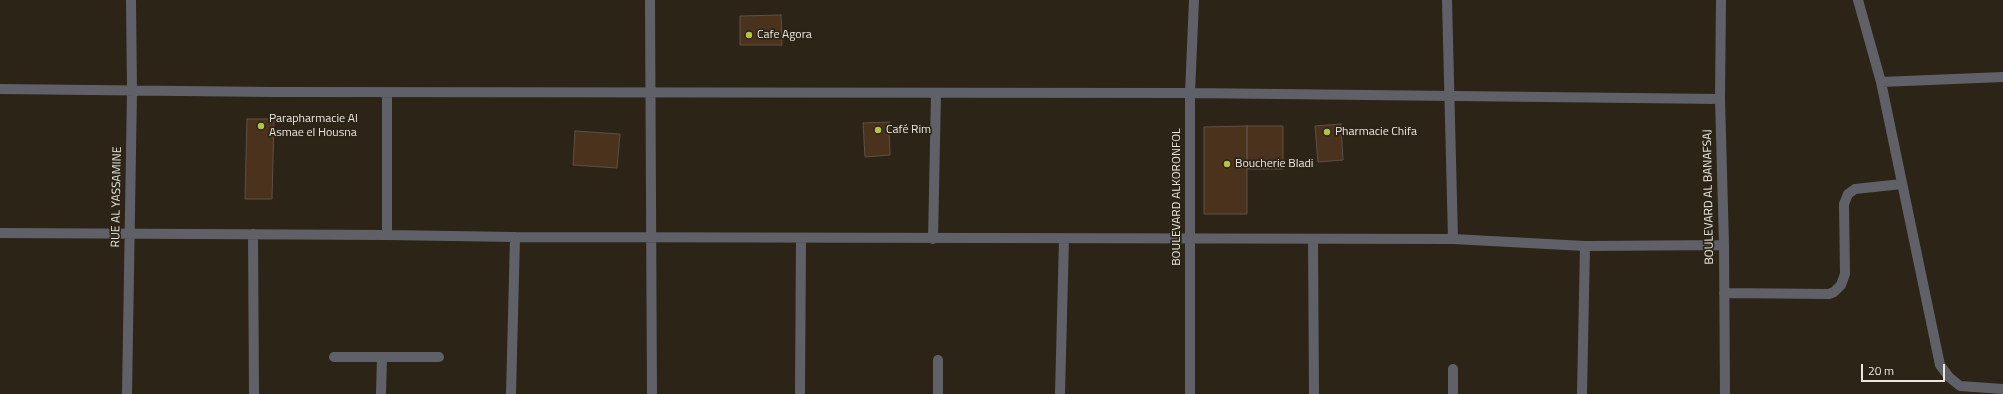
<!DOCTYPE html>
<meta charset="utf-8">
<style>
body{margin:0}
#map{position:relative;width:2003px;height:394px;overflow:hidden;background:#2b2417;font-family:"Titillium Web",sans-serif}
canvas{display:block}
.scale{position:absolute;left:1861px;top:364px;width:84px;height:18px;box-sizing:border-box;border:2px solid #ebe7de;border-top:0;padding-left:5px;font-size:12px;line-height:14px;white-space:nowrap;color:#ebe7de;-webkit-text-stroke:3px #2b2417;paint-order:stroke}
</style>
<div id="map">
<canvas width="2003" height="394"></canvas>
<div class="scale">20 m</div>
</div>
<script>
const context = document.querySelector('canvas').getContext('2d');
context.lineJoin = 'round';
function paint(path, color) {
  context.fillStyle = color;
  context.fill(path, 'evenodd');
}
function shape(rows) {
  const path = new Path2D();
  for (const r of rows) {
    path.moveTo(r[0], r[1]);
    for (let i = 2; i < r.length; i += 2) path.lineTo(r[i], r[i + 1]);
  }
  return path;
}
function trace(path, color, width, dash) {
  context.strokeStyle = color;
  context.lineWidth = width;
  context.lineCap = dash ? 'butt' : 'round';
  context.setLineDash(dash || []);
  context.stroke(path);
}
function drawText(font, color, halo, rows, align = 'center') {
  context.font = font + ' "Titillium Web",sans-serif';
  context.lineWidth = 3.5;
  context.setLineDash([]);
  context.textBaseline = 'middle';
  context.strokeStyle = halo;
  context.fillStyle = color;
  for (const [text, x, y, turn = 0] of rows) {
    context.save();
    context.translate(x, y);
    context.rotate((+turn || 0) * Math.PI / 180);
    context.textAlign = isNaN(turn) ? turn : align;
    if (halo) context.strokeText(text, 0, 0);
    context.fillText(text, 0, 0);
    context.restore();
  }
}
const building = shape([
 [781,15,782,45,740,45,740,16,781,15],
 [247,119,274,119,272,199,245,199,247,119],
 [889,122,890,155,865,157,863,123,889,122],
 [1341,124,1343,160,1318,162,1315,126,1341,124],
 [1247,126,1283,126,1283,169,1247,169,1247,126],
 [1247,126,1247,214,1204,214,1204,127,1247,126],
 [575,131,620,134,617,168,573,165,575,131]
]);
const lane = shape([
 [334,357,439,357],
 [1453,369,1453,394],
 [381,394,382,357],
 [938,394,938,360]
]);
const street = shape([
 [650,0,652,394],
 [1447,0,1453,239],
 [1721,0,1720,99,1724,245,1725,394],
 [1858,0,1881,82,1940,365,1949,377,1960,386,2003,389],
 [1881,82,2003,77],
 [0,89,272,92,1190,93,1720,99],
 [0,233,387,235,515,237,1453,239,1585,246,1724,245],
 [253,234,254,394],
 [387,235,387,93],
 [933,239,936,93],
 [1313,239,1314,394],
 [1724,293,1829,294,1834,292,1841,285,1845,274,1844,204,1848,194,1855,189,1902,184],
 [127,394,132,91,131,0],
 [511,394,515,237],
 [800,394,801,238],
 [1060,394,1064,239],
 [1190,394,1190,93,1194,0],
 [1582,394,1585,246]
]);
const markers = [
 [749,35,4,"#b4c24a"],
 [261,126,4,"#b4c24a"],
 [878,130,4,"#b4c24a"],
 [1327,132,4,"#b4c24a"],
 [1227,164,4,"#b4c24a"]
];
const poiNames = [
 ["Cafe Agora",757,35],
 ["Parapharmacie Al",269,119],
 ["Asmae el Housna",269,133],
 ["Café Rim",886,130],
 ["Pharmacie Chifa",1335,132],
 ["Boucherie Bladi",1235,164]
];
const streetNames = [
 ["RUE AL YASSAMINE",117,197,-89],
 ["BOULEVARD ALKORONFOL",1177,197,-90],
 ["BOULEVARD AL BANAFSAJ",1709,197,-91]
];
paint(building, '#4a321d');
trace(building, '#5e5045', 1);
trace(lane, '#606168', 10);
trace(street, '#606168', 10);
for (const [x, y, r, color] of markers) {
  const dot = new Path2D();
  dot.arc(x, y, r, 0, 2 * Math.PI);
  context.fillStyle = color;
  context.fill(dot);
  trace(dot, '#2b2417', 1.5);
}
drawText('12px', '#ebe7de', '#2b2417', poiNames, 'left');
drawText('12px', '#ebe7de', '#2b2417', streetNames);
</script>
